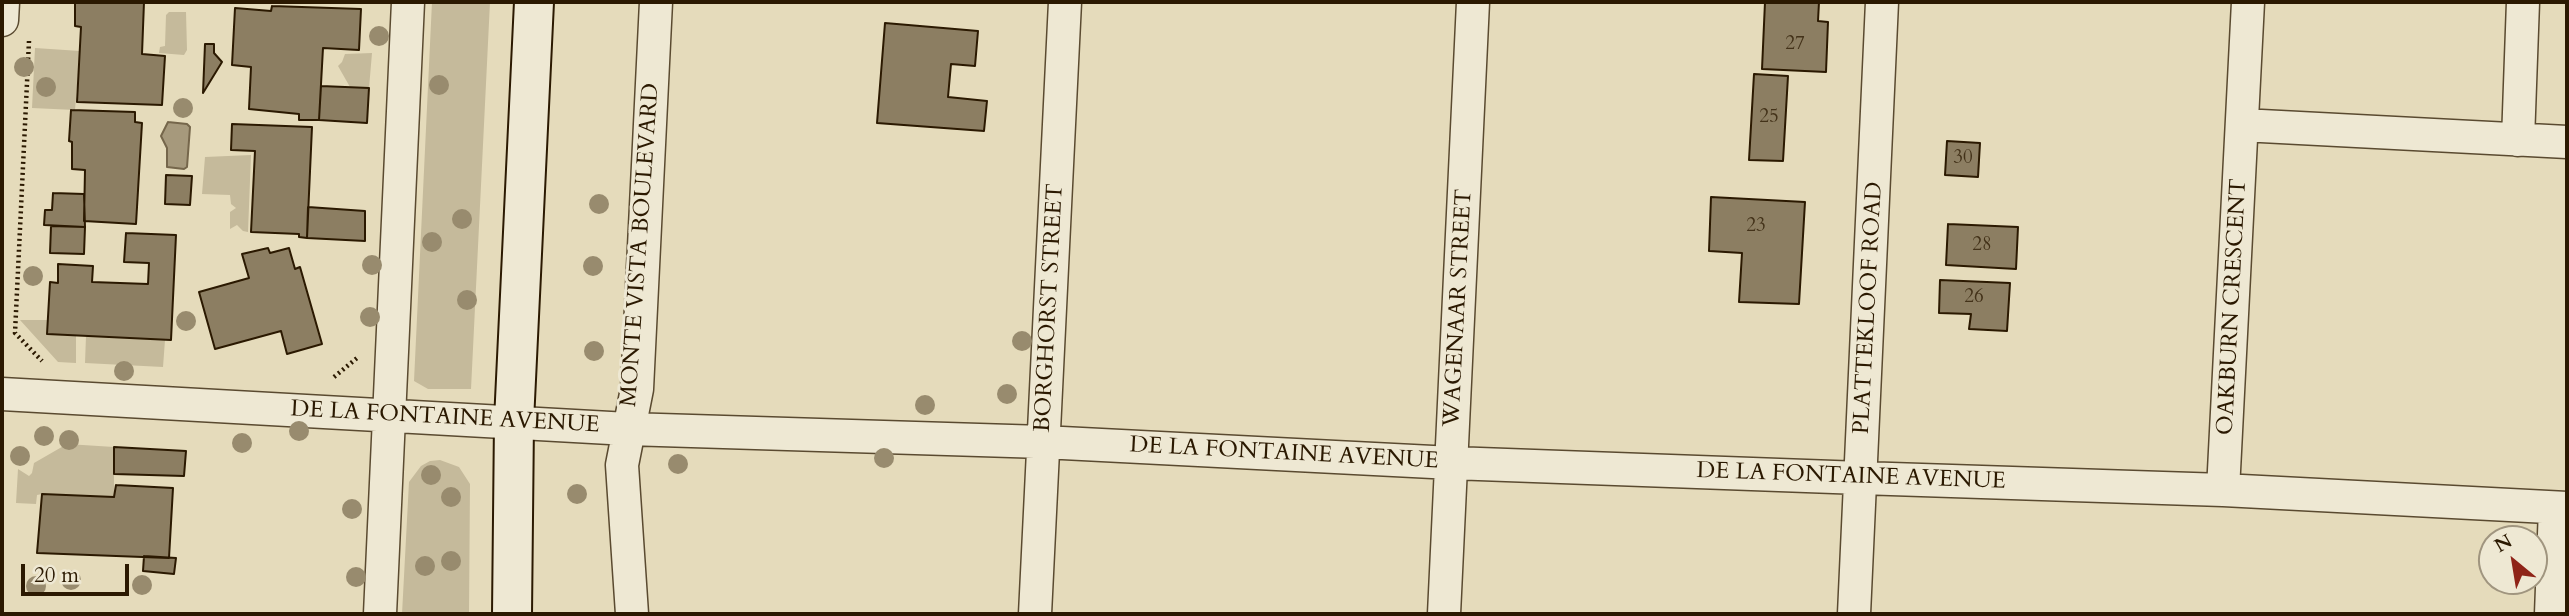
<!DOCTYPE html>
<style>
body{margin:0}
#map{position:relative;width:2569px;height:616px;overflow:hidden;background:#e5dbbb;font-family:Cardo,serif}
canvas{display:block}
.frame{position:absolute;inset:0;border:4px solid #2b1901;pointer-events:none}
.north{position:absolute;left:2478px;top:525px;width:70px;height:70px;box-sizing:border-box;background:#eee8d3;border:2px solid #a0957f;border-radius:50%;rotate:330deg;font-size:19px;font-weight:700;line-height:28px;text-align:center;color:#2b1901}
.north::after{content:'';display:block;margin:auto;width:24px;height:32px;background:#8f2418;clip-path:polygon(50% 0,100% 100%,50% 72%,0 100%)}
.scale{position:absolute;left:21px;top:564px;width:108px;height:32px;box-sizing:border-box;border:4px solid #2b1901;border-top:0;padding-left:9px;font-size:21px;line-height:24px;white-space:nowrap;color:#2b1901;-webkit-text-stroke:5px #eee8d3;paint-order:stroke}
</style>
<div id="map">
<canvas width="2569" height="616"></canvas>
<div class="frame"></div>
<div class="north">N</div>
<div class="scale">20 m</div>
</div>
<script>
const context = document.querySelector('canvas').getContext('2d');
context.lineJoin = 'round';
function paint(path, color) {
  context.fillStyle = color;
  context.fill(path, 'evenodd');
}
function shape(rows) {
  const path = new Path2D();
  for (const r of rows) {
    path.moveTo(r[0], r[1]);
    for (let i = 2; i < r.length; i += 2) path.lineTo(r[i], r[i + 1]);
  }
  return path;
}
function trace(path, color, width, dash) {
  context.strokeStyle = color;
  context.lineWidth = width;
  context.lineCap = dash ? 'butt' : 'round';
  context.setLineDash(dash || []);
  context.stroke(path);
}
function drawText(font, color, halo, rows, align = 'center') {
  context.font = font + ' Cardo,serif';
  context.lineWidth = 6;
  context.setLineDash([]);
  context.textBaseline = 'middle';
  context.strokeStyle = halo;
  context.fillStyle = color;
  for (const [text, x, y, turn = 0] of rows) {
    context.save();
    context.translate(x, y);
    context.rotate((+turn || 0) * Math.PI / 180);
    context.textAlign = isNaN(turn) ? turn : align;
    if (halo) context.strokeText(text, 0, 0);
    context.fillText(text, 0, 0);
    context.restore();
  }
}
const green = shape([
 [432,2,490,2,471,389,428,389,414,381],
 [169,12,186,12,187,50,184,55,159,53,160,47,165,46,166,15],
 [35,48,80,51,75,110,32,108],
 [372,53,369,88,350,87,338,66,342,62,345,54],
 [251,155,248,232,243,231,237,225,230,229,230,212,236,208,231,204,230,195,202,194,205,157],
 [20,320,48,320,47,334,76,336,76,363,58,362],
 [86,336,165,340,163,367,85,363],
 [67,444,114,447,114,497,42,494,37,495,36,504,16,503,18,469,29,476,32,473,34,463],
 [440,460,459,467,470,484,469,614,402,614,409,482,421,466,430,461]
]);
const water = shape([
 [168,122,187,124,190,127,187,167,184,169,167,167,167,148,161,136,168,122]
]);
const building = shape([
 [75,2,144,2,142,54,165,56,162,105,77,102,81,27,75,26,75,2],
 [1765,2,1819,2,1818,21,1828,22,1826,72,1762,69,1765,2],
 [272,6,361,9,359,50,323,48,319,120,299,120,299,114,249,109,251,67,232,65,235,8,271,11,272,6],
 [885,23,978,31,975,66,951,64,948,97,987,101,984,131,877,123,885,23],
 [205,44,214,44,214,53,222,62,203,93,205,44],
 [1754,74,1788,76,1783,161,1749,160,1754,74],
 [321,86,369,88,367,123,319,120,321,86],
 [71,110,135,112,135,122,142,123,136,224,84,221,85,170,72,169,72,142,69,141,71,110],
 [232,124,312,127,307,238,299,237,299,234,251,232,255,151,231,150,232,124],
 [1947,141,1980,143,1978,177,1945,175,1947,141],
 [166,175,192,176,190,205,165,204,166,175],
 [53,193,84,194,85,227,44,225,45,210,52,210,53,193],
 [1711,197,1805,202,1799,304,1739,302,1742,253,1709,251,1711,197],
 [308,207,365,211,365,241,307,238,308,207],
 [1948,224,2018,227,2016,269,1946,265,1948,224],
 [51,226,85,227,84,254,50,253,51,226],
 [126,233,176,235,171,340,47,334,50,282,58,283,58,264,93,266,92,282,148,284,149,263,124,262,126,233],
 [268,248,270,253,289,248,295,269,300,267,322,344,287,354,281,331,215,349,199,292,249,278,242,254,268,248],
 [1940,280,2010,283,2007,331,1969,329,1971,314,1939,313,1940,280],
 [114,447,186,451,184,476,114,474,114,447],
 [116,485,173,488,169,558,37,553,42,494,114,497,116,485],
 [144,556,176,558,174,574,143,571,144,556]
]);
const path = shape([
 [29,41,15,333,42,361],
 [334,377,357,358]
]);
const street = shape([
 [2,20,3,2],
 [2242,125,2567,142],
 [2518,140,2523,2],
 [2,394,628,429,1043,442,1452,463,1861,478,2223,490,2567,508],
 [2223,490,2248,2],
 [380,614,408,2],
 [632,614,622,465,637,389,656,2],
 [1035,614,1065,2],
 [1444,614,1473,2],
 [1854,614,1882,2],
 [2551,614,2555,508]
]);
const secondary = shape([
 [512,614,514,421,534,2]
]);
const trees = [
 [379,36],
 [24,67],
 [439,85],
 [46,87],
 [183,108],
 [599,204],
 [462,219],
 [432,242],
 [372,265],
 [593,266],
 [33,276],
 [467,300],
 [370,317],
 [186,321],
 [1022,341],
 [594,351],
 [124,371],
 [1007,394],
 [925,405],
 [299,431],
 [44,436],
 [69,440],
 [242,443],
 [20,456],
 [884,458],
 [678,464],
 [431,475],
 [577,494],
 [451,497],
 [352,509],
 [451,561],
 [425,566],
 [356,577],
 [71,580],
 [142,585],
 [36,586]
];
const numberNames = [
 ["27",1795,45],
 ["25",1769,118],
 ["30",1963,159],
 ["23",1756,227],
 ["28",1982,246],
 ["26",1974,298]
];
const streetNames = [
 ["MONTE VISTA BOULEVARD",641,245,-86],
 ["OAKBURN CRESCENT",2233,307,-87],
 ["BORGHORST STREET",1050,308,-87],
 ["WAGENAAR STREET",1459,308,-87],
 ["PLATTEKLOOF ROAD",1869,308,-87],
 ["DE LA FONTAINE AVENUE",445,418,3],
 ["DE LA FONTAINE AVENUE",1284,454,3],
 ["DE LA FONTAINE AVENUE",1851,477,2]
];
paint(green, '#c5ba9b');
paint(water, '#a6997c');
trace(water, '#75664b', 2);
paint(building, '#8c7e62');
trace(building, '#2b1901', 2);
trace(street, '#5a4a30', 35);
trace(secondary, '#2b1901', 42);
trace(path, '#2b1901', 4.5, [2, 3.5]);
trace(street, '#eee8d3', 32);
trace(secondary, '#eee8d3', 38);
context.fillStyle = '#988b6e';
for (const [x, y] of trees) {
  context.beginPath();
  context.arc(x, y, 10, 0, 2 * Math.PI);
  context.fill();
}
drawText('19px', '#433219', null, numberNames);
drawText('23px', '#2b1901', '#eee8d3', streetNames);
</script>
